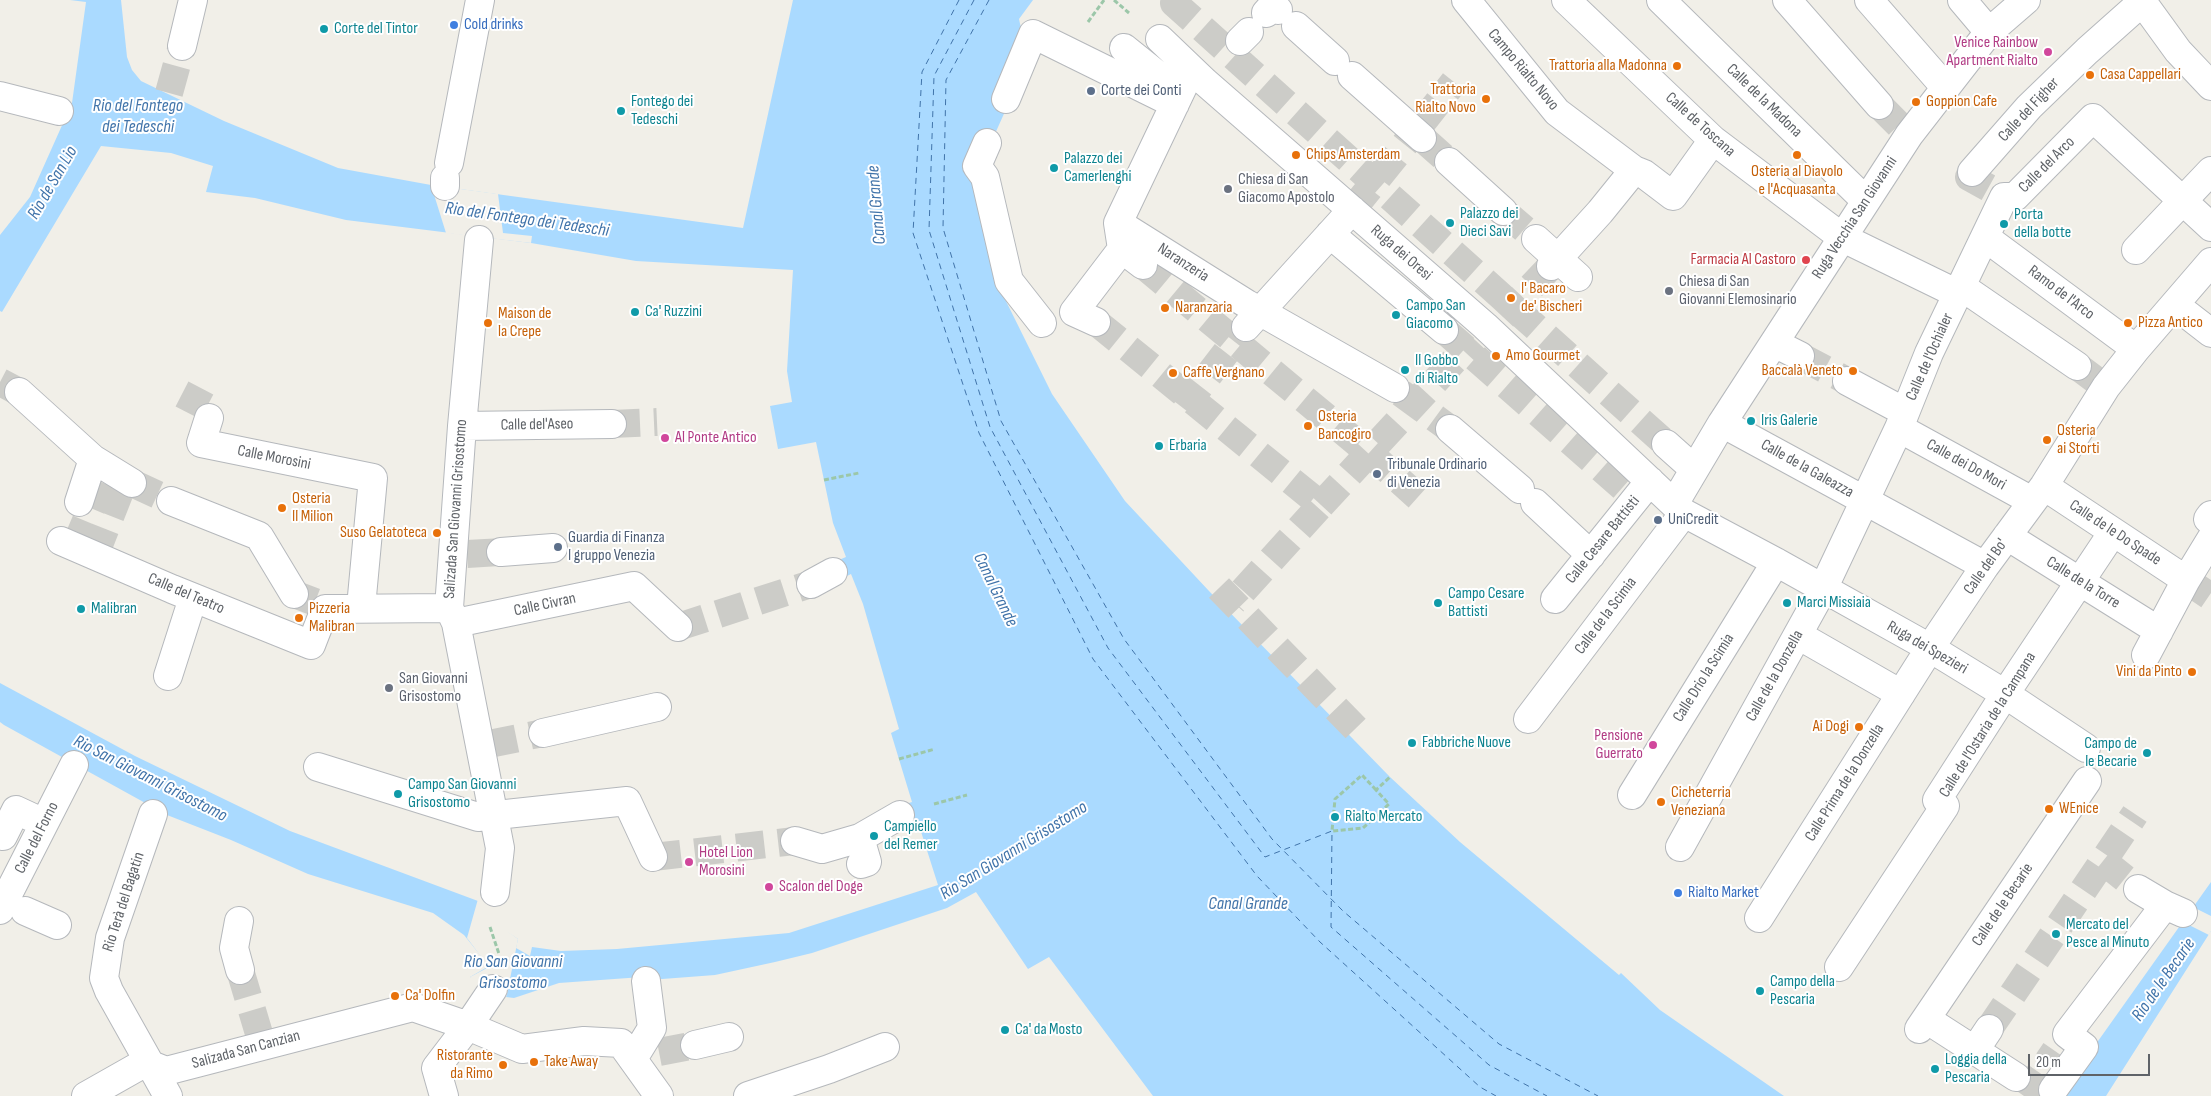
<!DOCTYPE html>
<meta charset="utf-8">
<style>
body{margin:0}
#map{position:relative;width:2211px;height:1096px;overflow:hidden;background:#f1efe8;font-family:"Sofia Sans Condensed",sans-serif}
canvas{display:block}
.scale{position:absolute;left:2028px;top:1054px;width:122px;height:22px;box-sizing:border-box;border:2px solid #5f6368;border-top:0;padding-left:6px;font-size:15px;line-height:18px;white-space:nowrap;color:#5f6368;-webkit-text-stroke:4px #fff;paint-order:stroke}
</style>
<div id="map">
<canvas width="2211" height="1096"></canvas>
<div class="scale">20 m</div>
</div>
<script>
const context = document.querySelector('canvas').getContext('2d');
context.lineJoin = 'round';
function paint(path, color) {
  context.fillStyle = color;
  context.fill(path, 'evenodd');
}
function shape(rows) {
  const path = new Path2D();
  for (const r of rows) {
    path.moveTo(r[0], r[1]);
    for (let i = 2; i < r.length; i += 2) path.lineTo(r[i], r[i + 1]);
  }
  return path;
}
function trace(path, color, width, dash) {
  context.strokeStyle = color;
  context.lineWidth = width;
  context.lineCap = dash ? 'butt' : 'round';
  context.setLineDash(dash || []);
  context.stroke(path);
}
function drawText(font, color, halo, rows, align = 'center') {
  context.font = font + ' "Sofia Sans Condensed",sans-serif';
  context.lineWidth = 4;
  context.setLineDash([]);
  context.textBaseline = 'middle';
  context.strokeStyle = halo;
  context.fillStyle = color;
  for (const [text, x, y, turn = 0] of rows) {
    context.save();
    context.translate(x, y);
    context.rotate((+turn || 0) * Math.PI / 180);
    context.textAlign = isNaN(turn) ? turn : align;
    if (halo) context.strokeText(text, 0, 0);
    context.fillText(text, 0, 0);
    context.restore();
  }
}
const water = shape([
 [70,0,121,0,127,57,132,70,141,81,224,121,338,168,431,185,743,228,793,0,1033,0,1019,19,1024,42,1007,107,994,136,986,132,1000,289,1052,394,1125,501,1209,591,1390,777,1460,842,1619,975,1621,973,1660,1010,1784,1096,1153,1096,1049,957,1028,969,976,892,947,908,812,953,775,962,715,975,649,980,642,977,559,983,514,998,506,997,507,994,470,977,489,966,464,935,433,913,308,874,231,840,167,815,4,725,0,722,0,683,135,756,290,831,478,901,506,931,518,939,516,948,530,956,532,947,561,951,617,949,789,933,938,885,917,819,903,823,897,807,912,802,891,733,899,729,863,604,851,574,841,579,834,562,846,557,833,523,816,442,778,449,770,406,792,402,787,371,793,270,636,261,531,243,346,220,255,198,206,192,213,166,171,153,101,146,2,312,0,311,0,235,30,197,72,103,86,2],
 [2211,882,2211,931,2106,1096,2059,1096]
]);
const pier = shape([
 [431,185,498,194,503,233,532,236,531,243,446,233],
 [478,899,507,928,507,931,518,939,507,994,480,985,470,977,489,967,467,938],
 [2191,906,2211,916,2211,931,2209,935,2181,921]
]);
const ferry = shape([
 [959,0,922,72,913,233,979,433,1093,659,1257,876,1320,942,1480,1087,1496,1096],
 [974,0,934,76,929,230,990,427,1108,648,1265,857,1332,831,1331,927,1489,1065,1547,1096],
 [989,0,946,80,943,228,1001,421,1124,639,1272,839,1343,911,1499,1044,1598,1096]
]);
const pedestrianTunnel = shape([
 [1176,0,1174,3,1666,444],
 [169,93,182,46],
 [1879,105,1909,135],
 [1421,124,1454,82],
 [1422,138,1449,162],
 [1972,172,1969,177,1998,193],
 [1352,210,1409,139],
 [1503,211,1536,239],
 [1143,265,1368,452,1418,497],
 [1503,317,1551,266],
 [1096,322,1321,505,1233,602],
 [1444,330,1626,490],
 [1800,356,1847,381],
 [2077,366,2097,381],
 [0,382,19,392],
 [1401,393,1450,429],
 [182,394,211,409,209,418],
 [1183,408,1245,328],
 [612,424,657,422],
 [132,483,171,501],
 [1321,505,1474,339],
 [75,547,108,468],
 [467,554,501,552],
 [95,555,125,479],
 [2186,580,2211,597],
 [1219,588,1358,731],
 [294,594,315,602],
 [678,627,811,584],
 [489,744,543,733],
 [653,857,795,841],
 [2103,861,2138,889],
 [240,970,260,1037],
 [1989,1029,2135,814],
 [659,1052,695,1045],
 [2024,1096,2055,1051]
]);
const path = shape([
 [1114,0,1129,13],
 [1088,22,1104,0],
 [824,480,859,473],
 [899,759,935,749],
 [1376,790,1362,775,1335,799,1332,831,1363,828,1389,804,1376,790,1390,777],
 [934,804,967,795],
 [490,927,499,954]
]);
const pedestrian = shape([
 [1466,0,1557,112,1634,170,1644,174,1673,196,1713,140],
 [1566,0,1713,140,1843,238,1958,294],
 [1661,0,1866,201],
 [1787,0,1879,105],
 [1869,0,1945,87],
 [1962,0,1989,32],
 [2026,0,1989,32,1909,135,1722,423,1674,504,1684,513,1776,562,1930,648,2005,694,2086,748],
 [2141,0,2178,51,2211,86],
 [1266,13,1273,5,1278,10],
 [1296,26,1335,61],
 [1160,39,1205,82,1485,326,1674,504],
 [1240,41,1249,32],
 [182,46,193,0],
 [1124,48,1180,93],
 [1352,76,1422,138],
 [0,96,59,111],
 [1006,99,1033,34,1175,104],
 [987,143,977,166,985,177,1009,281,1042,323],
 [1449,162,1503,211],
 [449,163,480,0],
 [1972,172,2029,107,2087,51,2142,2],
 [445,186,445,178],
 [1118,223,1247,304,1395,388],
 [1330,234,1444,330],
 [1986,238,2136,349],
 [1536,239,1578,277],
 [479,240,462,426,449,608,456,623,500,848,495,892],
 [1122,249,1143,265],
 [2136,250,2211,171],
 [1551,266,1600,212,1634,170],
 [1962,287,2077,366],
 [2175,305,2211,333],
 [1096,322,1074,312,1122,249,1118,223,1191,70],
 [1246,327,1352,210],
 [1774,343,1800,356],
 [1847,381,1905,412],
 [19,392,93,459,132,483],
 [209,418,201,443,373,478,361,607],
 [1722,423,1985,566],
 [462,426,612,424],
 [1899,428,2032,501],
 [1450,429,1520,489],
 [1666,444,1694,469],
 [2044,486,2186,580],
 [171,501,259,536,294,594],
 [79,502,93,459],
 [1535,503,1591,555],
 [2211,515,2208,519,2211,521],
 [2007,536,2159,631],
 [61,541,172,589,311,645,325,609,449,608],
 [501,552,553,548],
 [811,584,833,572],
 [1555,599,1650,481],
 [456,623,634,586,678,627],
 [1798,635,1901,694],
 [2146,655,2186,580,2211,539],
 [168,676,193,598],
 [1528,719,1684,513],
 [543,733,657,707],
 [318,767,478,817,627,801,653,857],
 [1632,795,1776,562],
 [153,814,110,938,104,978,109,991,168,1096],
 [3,836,16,810,44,823],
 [860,838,867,862,861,864],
 [795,841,822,849,860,838,900,815],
 [1680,847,1823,589,1899,428,1929,353,2004,197,2015,197,2093,118,2211,227],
 [2138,889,2165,905,2183,913],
 [0,910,74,765],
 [25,911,57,925],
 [1759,918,1930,648,1985,566,2044,486,2106,387,2136,349,2211,262],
 [239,921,234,948,240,970],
 [1839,967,1945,806,1937,800,2005,694,2113,532],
 [1926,1019,2016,1077],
 [1919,1029,2087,781],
 [695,1045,729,1037],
 [1975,1050,1989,1029],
 [633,1059,652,1028,646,981],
 [2053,1090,2084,1047,2067,1034,2165,905],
 [86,1096,139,1066,151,1065,166,1071,413,1007,468,1026,522,1049,584,1041,621,1043,659,1096],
 [444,1096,436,1068,468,1026,493,989],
 [748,1096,829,1069,885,1047]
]);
const markers = [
 [454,25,5,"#3f7fe0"],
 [324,29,5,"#0f9aa8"],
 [2048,52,5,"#d1479c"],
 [1677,66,5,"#e8710a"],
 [2090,75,5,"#e8710a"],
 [1091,91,5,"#5c6f8a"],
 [1486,99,5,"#e8710a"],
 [1916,102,5,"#e8710a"],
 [621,111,5,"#0f9aa8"],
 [1296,155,5,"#e8710a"],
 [1797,155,5,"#e8710a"],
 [1054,168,5,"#0f9aa8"],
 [1228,189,5,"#6b7280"],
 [1450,223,5,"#0f9aa8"],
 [2004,224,5,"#0f9aa8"],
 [1806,260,5,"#e0444e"],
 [1669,291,5,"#6b7280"],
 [1511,298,5,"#e8710a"],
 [1165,308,5,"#e8710a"],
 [635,312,5,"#0f9aa8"],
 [1396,315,5,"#0f9aa8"],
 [488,323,5,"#e8710a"],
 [2128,323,5,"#e8710a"],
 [1496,356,5,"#e8710a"],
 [1405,370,5,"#0f9aa8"],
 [1853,371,5,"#e8710a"],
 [1173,373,5,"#e8710a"],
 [1751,421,5,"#0f9aa8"],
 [1308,426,5,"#e8710a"],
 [665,438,5,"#d1479c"],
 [2047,440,5,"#e8710a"],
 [1159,446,5,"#0f9aa8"],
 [1377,474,5,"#5c6f8a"],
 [282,508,5,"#e8710a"],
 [1658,520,5,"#5c6f8a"],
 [437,533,5,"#e8710a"],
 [558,547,5,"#5c6f8a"],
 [1438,603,5,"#0f9aa8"],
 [1787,603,5,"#0f9aa8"],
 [81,609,5,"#0f9aa8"],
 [299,618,5,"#e8710a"],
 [2192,672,5,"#e8710a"],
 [389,688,5,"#6b7280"],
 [1859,727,5,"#e8710a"],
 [1412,743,5,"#0f9aa8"],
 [1653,745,5,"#d1479c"],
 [2147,753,5,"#0f9aa8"],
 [398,794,5,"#0f9aa8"],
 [1661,802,5,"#e8710a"],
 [2049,809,5,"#e8710a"],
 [1335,817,5,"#0f9aa8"],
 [874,836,5,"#0f9aa8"],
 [689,862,5,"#d1479c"],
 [769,887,5,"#d1479c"],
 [1678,893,5,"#3f7fe0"],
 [2056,934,5,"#0f9aa8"],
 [1760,991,5,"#0f9aa8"],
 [395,996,5,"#e8710a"],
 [1005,1030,5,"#0f9aa8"],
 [534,1062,5,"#e8710a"],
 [503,1065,5,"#e8710a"],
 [1935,1069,5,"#0f9aa8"]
];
const shopNames = [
 ["Cold drinks",464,25],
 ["Rialto Market",1688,893]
];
const cultureNames = [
 ["Corte del Tintor",334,29],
 ["Fontego dei",631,102],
 ["Tedeschi",631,120],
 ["Palazzo dei",1064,159],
 ["Camerlenghi",1064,177],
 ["Palazzo dei",1460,214],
 ["Dieci Savi",1460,232],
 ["Porta",2014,215],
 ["della botte",2014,233],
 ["Campo San",1406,306],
 ["Giacomo",1406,324],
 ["Ca' Ruzzini",645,312],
 ["Il Gobbo",1415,361],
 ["di Rialto",1415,379],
 ["Iris Galerie",1761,421],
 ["Erbaria",1169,446],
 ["Campo Cesare",1448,594],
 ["Battisti",1448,612],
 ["Marci Missiaia",1797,603],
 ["Malibran",91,609],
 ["Fabbriche Nuove",1422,743],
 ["Campo de",2137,744,"right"],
 ["le Becarie",2137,762,"right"],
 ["Campo San Giovanni",408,785],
 ["Grisostomo",408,803],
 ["Rialto Mercato",1345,817],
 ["Campiello",884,827],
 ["del Remer",884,845],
 ["Mercato del",2066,925],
 ["Pesce al Minuto",2066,943],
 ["Campo della",1770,982],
 ["Pescaria",1770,1000],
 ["Ca' da Mosto",1015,1030],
 ["Loggia della",1945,1060],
 ["Pescaria",1945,1078]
];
const hotelNames = [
 ["Venice Rainbow",2038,43,"right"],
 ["Apartment Rialto",2038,61,"right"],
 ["Al Ponte Antico",675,438],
 ["Pensione",1643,736,"right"],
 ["Guerrato",1643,754,"right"],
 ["Hotel Lion",699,853],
 ["Morosini",699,871],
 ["Scalon del Doge",779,887]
];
const foodNames = [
 ["Trattoria alla Madonna",1667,66,"right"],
 ["Casa Cappellari",2100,75],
 ["Trattoria",1476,90,"right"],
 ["Rialto Novo",1476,108,"right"],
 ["Goppion Cafe",1926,102],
 ["Chips Amsterdam",1306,155],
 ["Osteria al Diavolo",1797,172,"center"],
 ["e l'Acquasanta",1797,190,"center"],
 ["I' Bacaro",1521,289],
 ["de' Bischeri",1521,307],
 ["Naranzaria",1175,308],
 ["Maison de",498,314],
 ["la Crepe",498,332],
 ["Pizza Antico",2138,323],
 ["Amo Gourmet",1506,356],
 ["Baccalà Veneto",1843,371,"right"],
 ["Caffe Vergnano",1183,373],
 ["Osteria",1318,417],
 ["Bancogiro",1318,435],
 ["Osteria",2057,431],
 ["ai Storti",2057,449],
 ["Osteria",292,499],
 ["Il Milion",292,517],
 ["Suso Gelatoteca",427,533,"right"],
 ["Pizzeria",309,609],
 ["Malibran",309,627],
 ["Vini da Pinto",2182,672,"right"],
 ["Ai Dogi",1849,727,"right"],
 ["Cicheterria",1671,793],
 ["Veneziana",1671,811],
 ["WEnice",2059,809],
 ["Ca' Dolfin",405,996],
 ["Ristorante",493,1056,"right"],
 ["da Rimo",493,1074,"right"],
 ["Take Away",544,1062]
];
const streetNames = [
 ["Campo Rialto Novo",1523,70,50],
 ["Calle de la Madona",1764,101,44],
 ["Calle del Figher",2029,110,-47],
 ["Calle de Toscana",1700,125,42],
 ["Calle del Arco",2047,165,-45],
 ["Ruga Vecchia San Giovanni",1855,218,-57],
 ["Ruga dei Oresi",1401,253,41],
 ["Naranzeria",1183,263,33],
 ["Ramo de l'Arco",2061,293,37],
 ["Calle de l'Ochialer",1930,357,-66],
 ["Calle del'Aseo",537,425,-1],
 ["Calle Morosini",274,458,11],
 ["Calle dei Do Mori",1966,465,29],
 ["Calle de la Galeazza",1807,469,29],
 ["Salizada San Giovanni Grisostomo",456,509,-86],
 ["Calle de le Do Spade",2115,533,33],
 ["Calle Cesare Battisti",1603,540,-51],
 ["Calle del Bo'",1986,567,-55],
 ["Calle de la Torre",2083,583,32],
 ["Calle del Teatro",186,594,23],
 ["Calle Civran",545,605,-12],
 ["Calle de la Scimia",1606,616,-53],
 ["Ruga dei Spezieri",1927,648,30],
 ["Calle de la Donzella",1775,676,-61],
 ["Calle Drio la Scimia",1704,678,-58],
 ["Calle de l'Ostaria de la Campana",1988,725,-58],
 ["Calle Prima de la Donzella",1845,783,-58],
 ["Calle del Forno",37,838,-63],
 ["Rio Terà del Bagatin",124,902,-72],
 ["Calle de le Becarie",2003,905,-56],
 ["Salizada San Canzian",246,1050,-15]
];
const serviceNames = [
 ["Corte dei Conti",1101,91],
 ["Tribunale Ordinario",1387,465],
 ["di Venezia",1387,483],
 ["UniCredit",1668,520],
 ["Guardia di Finanza",568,538],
 ["I gruppo Venezia",568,556]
];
const worshipNames = [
 ["Chiesa di San",1238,180],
 ["Giacomo Apostolo",1238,198],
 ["Chiesa di San",1679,282],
 ["Giovanni Elemosinario",1679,300],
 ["San Giovanni",399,679],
 ["Grisostomo",399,697]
];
const healthNames = [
 ["Farmacia Al Castoro",1796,260]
];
const waterNames = [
 ["Rio del Fontego",138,106],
 ["dei Tedeschi",138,127],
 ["Rio de San Lio",53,183,-60],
 ["Canal Grande",877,205,-95],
 ["Rio del Fontego dei Tedeschi",527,220,8],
 ["Canal Grande",995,590,64],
 ["Rio San Giovanni Grisostomo",150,779,27],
 ["Rio San Giovanni Grisostomo",1014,851,-32],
 ["Canal Grande",1248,904],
 ["Rio San Giovanni",513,962],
 ["Grisostomo",513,983],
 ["Rio de le Becarie",2164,980,-55]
];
paint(water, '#aadaff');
paint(pier, '#f1efe8');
trace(ferry, '#4174aa', 1, [6, 5]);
trace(pedestrianTunnel, '#ccccc8', 28, [28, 14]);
trace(pedestrian, '#b5b8bc', 30);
trace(path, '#9cc7a9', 3, [5, 2.5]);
trace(pedestrian, '#fff', 28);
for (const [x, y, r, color] of markers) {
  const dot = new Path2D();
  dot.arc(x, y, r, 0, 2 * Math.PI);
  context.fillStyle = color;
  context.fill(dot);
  trace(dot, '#fff', 2);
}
drawText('16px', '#366cbe', '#fff', shopNames, 'left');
drawText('16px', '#0d838f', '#fff', cultureNames, 'left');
drawText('16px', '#b23c85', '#fff', hotelNames, 'left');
drawText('16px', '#c56008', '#fff', foodNames, 'left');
drawText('16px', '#5f6368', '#fff', streetNames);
drawText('16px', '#4e5e75', '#fff', serviceNames, 'left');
drawText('16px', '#5b616d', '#fff', worshipNames, 'left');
drawText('16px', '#be3a42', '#fff', healthNames, 'right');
drawText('italic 18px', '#4174aa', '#fff', waterNames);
</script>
